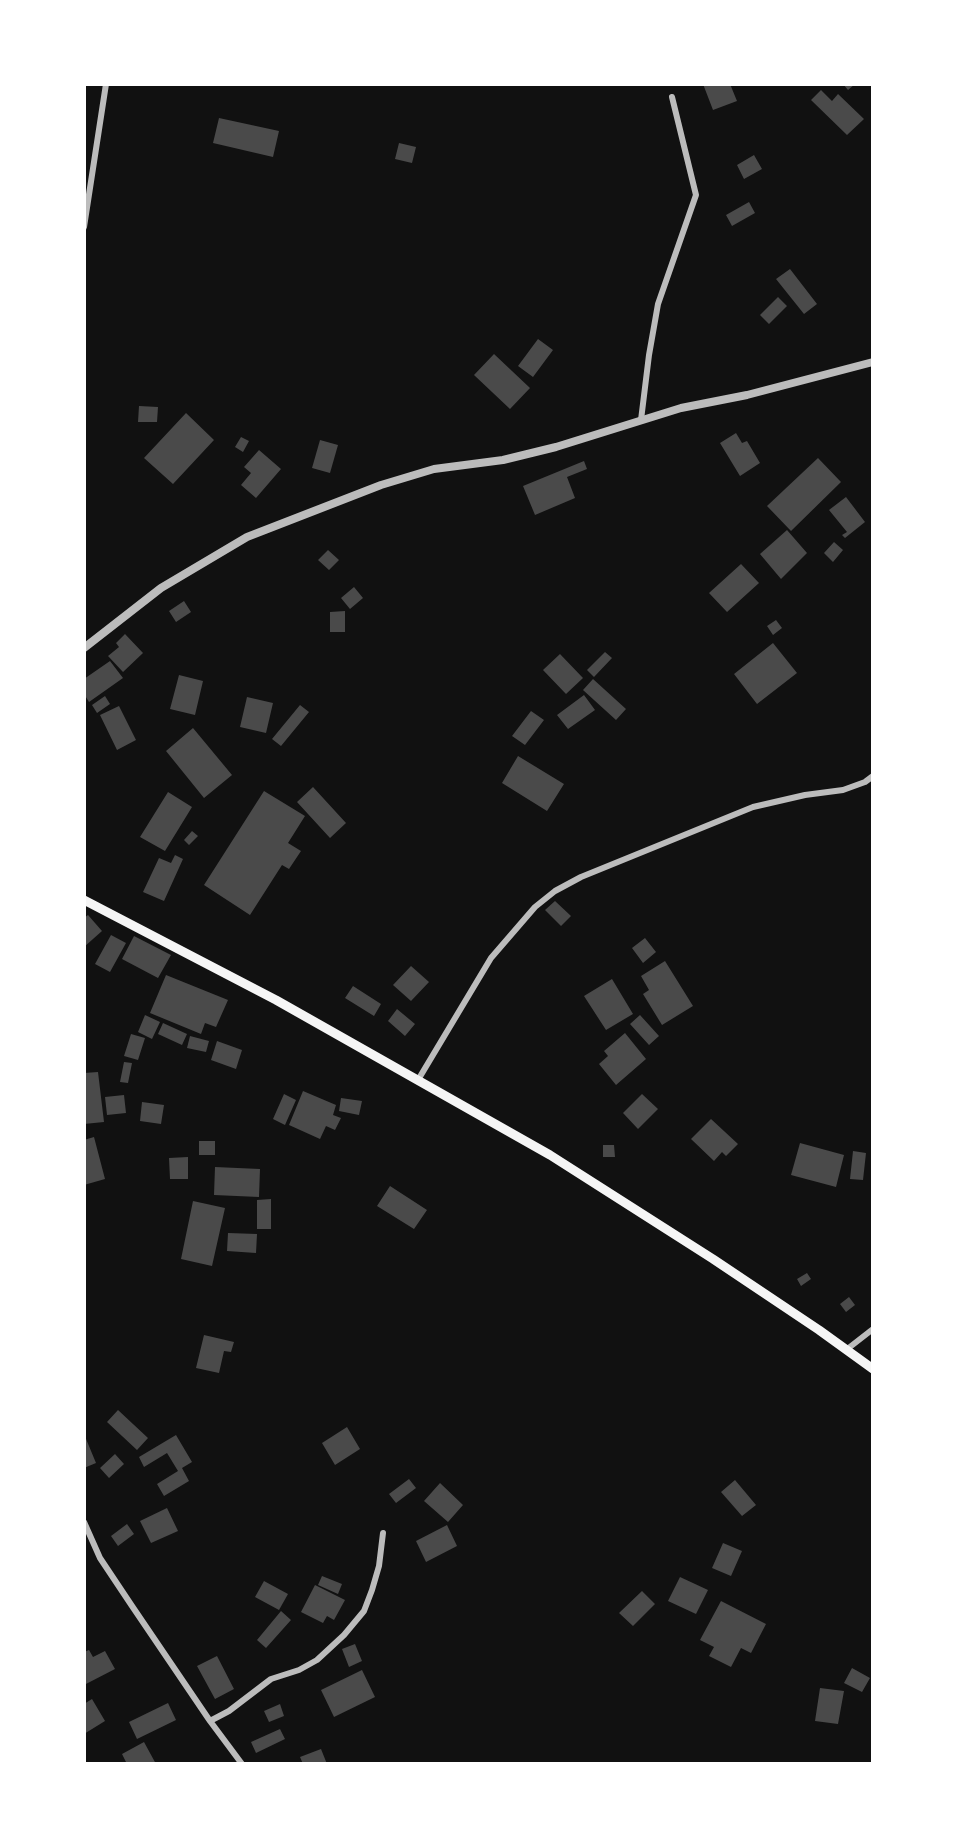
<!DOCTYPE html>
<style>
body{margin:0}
#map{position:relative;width:957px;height:1848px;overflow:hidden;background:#111;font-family:Arial,sans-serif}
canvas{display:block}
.frame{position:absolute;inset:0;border:86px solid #fff;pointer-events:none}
</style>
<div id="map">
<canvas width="957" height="1848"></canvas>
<div class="frame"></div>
</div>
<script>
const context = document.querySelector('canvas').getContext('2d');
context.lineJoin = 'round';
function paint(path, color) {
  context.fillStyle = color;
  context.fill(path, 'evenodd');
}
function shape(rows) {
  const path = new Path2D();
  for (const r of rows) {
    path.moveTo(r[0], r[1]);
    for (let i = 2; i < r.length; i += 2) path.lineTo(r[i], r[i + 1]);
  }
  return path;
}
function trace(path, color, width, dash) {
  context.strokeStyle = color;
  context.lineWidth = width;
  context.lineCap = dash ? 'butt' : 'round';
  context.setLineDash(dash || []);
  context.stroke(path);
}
const building = shape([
 [703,84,730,84,737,101,713,110],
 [843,84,855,84,848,90],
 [821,90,832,101,838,94,864,119,847,135,811,100],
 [219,118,279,131,273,157,213,143],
 [399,143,416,147,412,163,395,159],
 [754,155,762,169,744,179,737,165],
 [749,202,755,213,732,226,726,215],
 [790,269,817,304,804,314,776,279],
 [778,297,787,306,769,324,760,315],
 [538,339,553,350,533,377,518,366],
 [494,354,530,388,510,409,474,375],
 [139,406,158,407,157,422,138,422],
 [186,413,214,440,173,484,144,458],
 [736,433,742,443,747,441,760,463,740,476,720,443],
 [241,437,249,441,243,452,235,447],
 [320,440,338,445,330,473,312,468],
 [259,450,281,469,256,498,241,485,251,473,244,467],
 [818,458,841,482,791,531,767,506],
 [584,461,587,469,567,477,575,498,535,515,523,486],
 [846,497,865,522,845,538,842,535,847,532,829,510],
 [787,530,807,553,781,579,760,554],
 [834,542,843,550,833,562,824,553],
 [328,550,339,560,329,570,318,560],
 [741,564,759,583,727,612,709,593],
 [354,587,363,598,350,609,341,598],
 [184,601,191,612,176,622,169,611],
 [345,611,345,632,330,632,330,612],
 [776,620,782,628,773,635,767,626],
 [125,634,143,653,123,672,108,656,119,647,116,643],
 [773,643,797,673,757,704,734,674],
 [605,652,612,658,594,677,587,670],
 [560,654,583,678,566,694,543,670],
 [110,661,123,678,89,702,84,694,84,679],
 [179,675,203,681,195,715,170,709],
 [593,679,626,709,616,720,583,690],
 [584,695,595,710,568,729,557,715],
 [105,696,110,704,97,713,92,705],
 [247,697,273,703,266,733,240,727],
 [300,705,309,712,281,746,272,739],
 [119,706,136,740,117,750,100,715],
 [531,711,544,720,525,745,512,736],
 [193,728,232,775,204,798,166,751],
 [518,756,564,784,547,811,502,783],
 [313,787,346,823,330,838,297,802],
 [264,791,305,816,288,843,301,851,289,869,282,865,250,915,204,885],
 [168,792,192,807,165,851,140,837],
 [192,831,198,836,189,845,184,840],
 [175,855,183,859,164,901,143,892,159,858,171,863],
 [555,901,571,916,561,926,545,910],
 [88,915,102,931,84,947,84,918],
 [111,935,126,943,110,972,95,964],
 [134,936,171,955,158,978,122,959],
 [645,938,656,952,643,963,632,948],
 [665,961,693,1006,662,1025,643,994,649,990,641,976],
 [411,966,429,982,411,1001,393,985],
 [166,975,228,1000,216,1027,205,1023,201,1034,150,1013],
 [612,979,633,1014,606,1030,584,996],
 [353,986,381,1004,374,1016,345,998],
 [397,1009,415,1024,405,1036,388,1021],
 [145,1015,160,1022,152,1039,138,1032],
 [640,1015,659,1036,649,1045,630,1024],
 [163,1023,187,1034,182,1045,158,1034],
 [625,1033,646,1059,616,1085,599,1064,608,1056,604,1051],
 [131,1034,145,1038,138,1060,124,1056],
 [190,1036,209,1041,206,1052,187,1048],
 [217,1041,242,1050,236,1069,211,1060],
 [124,1062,132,1063,128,1083,120,1082],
 [98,1072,104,1122,84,1124,84,1073],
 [303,1091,336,1105,333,1115,341,1118,335,1130,326,1126,320,1139,289,1125],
 [284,1094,296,1100,285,1125,273,1119],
 [642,1094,658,1109,638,1129,623,1113],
 [124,1095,126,1113,107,1115,105,1097],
 [341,1098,362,1101,359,1115,339,1111],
 [142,1102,164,1105,161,1124,140,1121],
 [711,1119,738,1144,726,1156,722,1152,714,1161,691,1139],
 [94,1137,105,1179,84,1185,84,1140],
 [199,1141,215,1141,215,1155,199,1155],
 [800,1143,844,1155,836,1187,791,1175],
 [603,1145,614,1145,615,1157,603,1157],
 [853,1151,866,1153,863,1180,850,1179],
 [188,1157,188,1179,170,1179,169,1158],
 [215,1167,260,1169,259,1197,214,1195],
 [390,1186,427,1210,414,1229,377,1206],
 [271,1199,271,1229,257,1229,257,1200],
 [193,1201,225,1208,212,1266,181,1259],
 [228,1233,257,1234,256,1253,227,1251],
 [807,1273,811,1279,801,1286,797,1279],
 [849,1297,855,1305,846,1312,840,1304],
 [204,1335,234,1342,231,1352,224,1351,219,1373,196,1368],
 [118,1410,148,1438,137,1450,107,1422],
 [347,1427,360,1449,335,1465,322,1443],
 [84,1434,96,1463,84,1468],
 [176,1435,192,1462,182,1468,189,1481,164,1496,157,1484,178,1471,167,1453,144,1467,139,1457],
 [115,1454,124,1464,109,1478,100,1468],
 [409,1479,416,1488,396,1503,389,1494],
 [735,1480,756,1505,742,1516,721,1492],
 [440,1483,463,1505,448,1522,424,1501],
 [167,1508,178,1531,151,1543,140,1521],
 [127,1524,134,1534,118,1546,111,1536],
 [447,1525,457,1546,426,1562,416,1541],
 [723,1543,742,1551,731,1576,712,1568],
 [322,1576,342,1584,338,1594,318,1585],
 [680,1577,708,1590,696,1614,668,1601],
 [264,1581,288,1594,279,1610,255,1597],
 [315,1585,345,1600,334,1620,327,1616,323,1623,301,1612],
 [642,1591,655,1604,633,1626,619,1613],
 [721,1601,766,1624,751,1653,741,1648,731,1667,709,1656,714,1647,700,1640],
 [281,1611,291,1620,266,1648,257,1640],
 [355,1644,362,1661,349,1667,342,1649],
 [89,1650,93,1657,105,1651,115,1669,84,1685,84,1652],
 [217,1656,234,1689,215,1699,197,1666],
 [852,1668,870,1678,862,1692,844,1683],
 [362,1670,375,1697,334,1717,321,1690],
 [820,1688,844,1691,838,1724,815,1721],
 [92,1699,105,1721,84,1734,84,1704],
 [168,1703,176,1720,137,1739,129,1722],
 [280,1704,284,1716,269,1722,264,1711],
 [280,1729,285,1739,256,1753,251,1742],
 [144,1742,156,1764,127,1764,122,1754],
 [321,1749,327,1764,303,1764,300,1757]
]);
const minor = shape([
 [84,227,106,84],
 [641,420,649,355,658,304,696,195,672,97],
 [418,1080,491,958,535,907,555,891,581,877,753,807,805,795,843,790,865,782,873,776],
 [846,1350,873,1329],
 [84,1522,100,1558,132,1606,210,1721,242,1764],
 [210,1721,229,1711,271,1679,299,1670,317,1660,344,1635,364,1611,372,1590,379,1566,383,1533]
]);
const tertiary = shape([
 [84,648,161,588,247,537,381,485,434,469,503,460,556,447,681,408,747,395,873,362]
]);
const secondary = shape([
 [84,900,276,1000,550,1155,713,1259,819,1330,873,1369]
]);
paint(building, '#4a4a4a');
trace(minor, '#bcbcbc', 6);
trace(tertiary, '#bcbcbc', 8);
trace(secondary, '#f5f5f5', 9);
</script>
